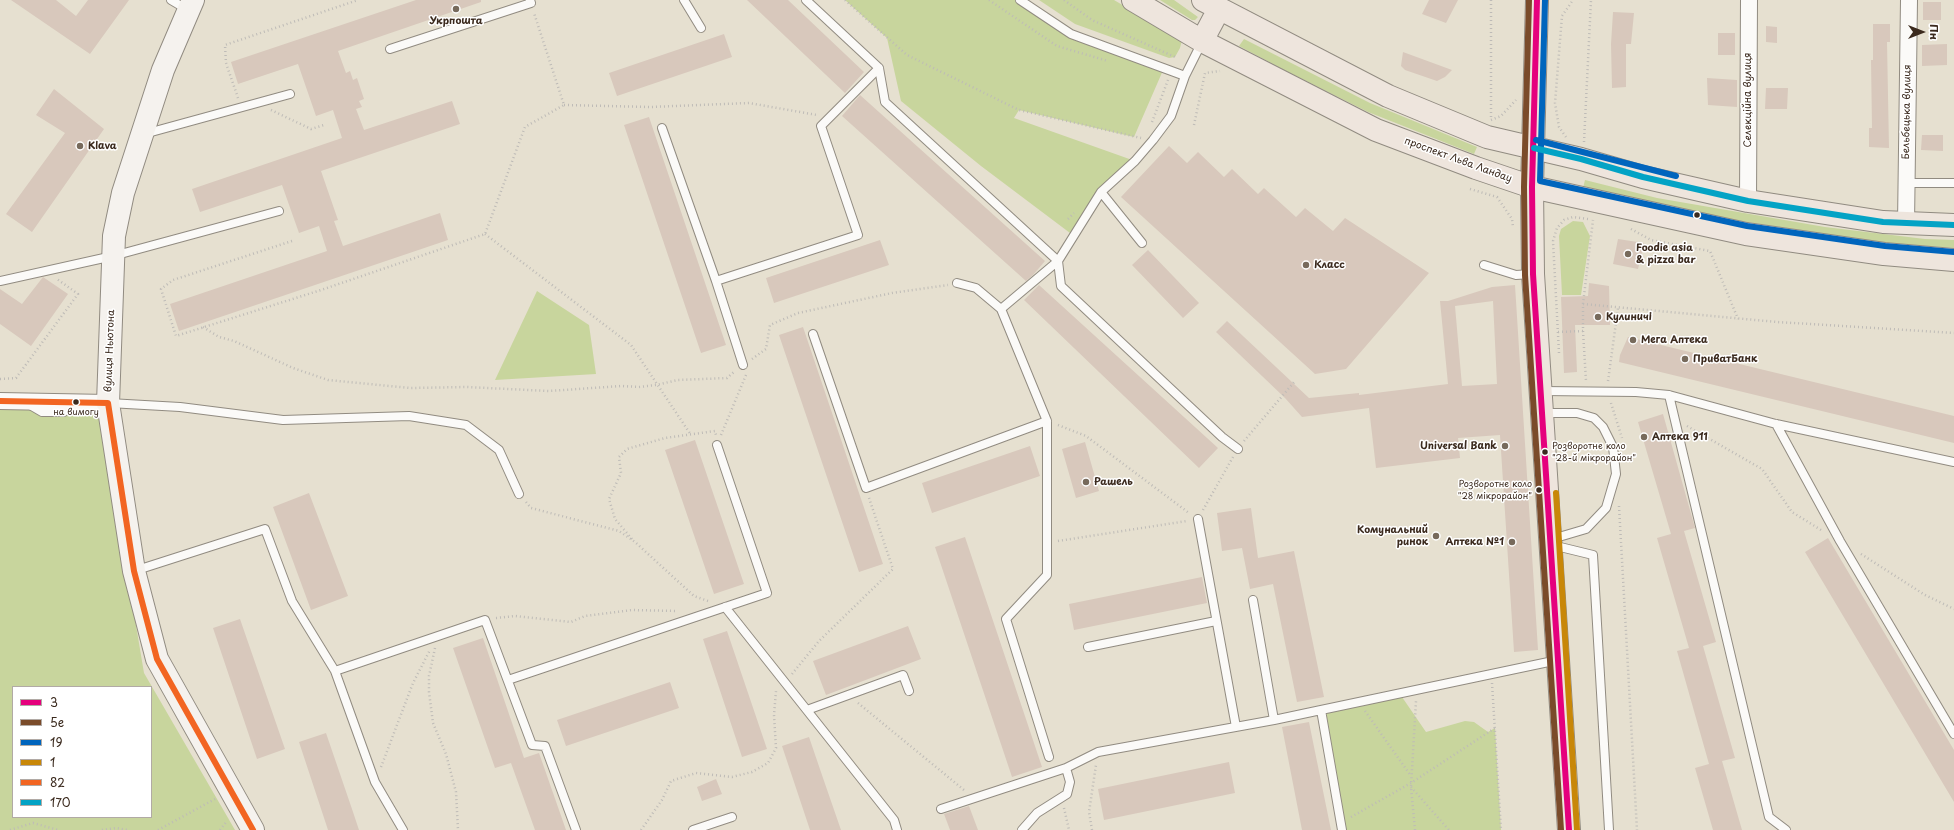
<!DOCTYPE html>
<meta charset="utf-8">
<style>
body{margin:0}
#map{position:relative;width:1954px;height:830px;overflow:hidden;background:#e6e0d0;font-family:"Playpen Sans",sans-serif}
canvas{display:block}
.legend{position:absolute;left:12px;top:686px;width:140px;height:132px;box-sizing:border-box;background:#fff;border:1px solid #b1aaa5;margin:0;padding:5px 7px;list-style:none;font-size:12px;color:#3b2a1e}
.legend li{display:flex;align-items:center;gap:8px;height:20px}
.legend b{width:20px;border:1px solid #b1aaa5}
.north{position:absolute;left:1902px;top:12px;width:40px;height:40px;-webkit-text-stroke:3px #fff;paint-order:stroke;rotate:90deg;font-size:11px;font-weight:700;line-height:16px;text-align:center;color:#3b2a1e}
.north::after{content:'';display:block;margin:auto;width:14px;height:18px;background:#3b2a1e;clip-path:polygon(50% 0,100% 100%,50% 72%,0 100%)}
</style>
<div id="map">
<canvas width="1954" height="830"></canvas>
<ul class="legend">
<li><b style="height:5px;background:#e5007d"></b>3</li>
<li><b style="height:5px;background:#7a4b2a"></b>5е</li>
<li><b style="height:5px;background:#0065bd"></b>19</li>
<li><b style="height:5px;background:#c88708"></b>1</li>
<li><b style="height:5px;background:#f26522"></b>82</li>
<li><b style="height:5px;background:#03a3c5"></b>170</li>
</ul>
<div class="north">Пн</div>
</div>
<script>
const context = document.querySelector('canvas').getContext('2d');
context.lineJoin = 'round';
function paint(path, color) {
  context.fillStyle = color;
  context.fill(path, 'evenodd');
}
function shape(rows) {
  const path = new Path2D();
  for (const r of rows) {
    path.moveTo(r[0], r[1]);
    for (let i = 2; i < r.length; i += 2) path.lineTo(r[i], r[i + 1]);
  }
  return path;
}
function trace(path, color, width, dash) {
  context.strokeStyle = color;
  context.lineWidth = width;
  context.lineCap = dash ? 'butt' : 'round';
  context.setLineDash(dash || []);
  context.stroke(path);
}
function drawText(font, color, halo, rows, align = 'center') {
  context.font = font + ' "Playpen Sans",sans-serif';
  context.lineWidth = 3;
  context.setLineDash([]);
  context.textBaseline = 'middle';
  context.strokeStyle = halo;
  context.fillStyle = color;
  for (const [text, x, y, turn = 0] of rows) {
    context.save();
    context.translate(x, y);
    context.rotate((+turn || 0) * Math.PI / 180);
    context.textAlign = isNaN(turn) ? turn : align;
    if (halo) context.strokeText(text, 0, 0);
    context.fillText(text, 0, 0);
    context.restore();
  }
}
const green = shape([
 [845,0,1020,0,1071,34,1164,68,1134,137,1019,110,1014,118,1135,161,1101,192,1074,236,981,166,901,101,887,38],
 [1039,0,1114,0,1182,40,1180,48,1175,57,1169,58,1075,24],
 [1160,0,1174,0,1198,17,1195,20,1192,20],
 [1244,39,1370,103,1477,147,1474,154,1368,112,1286,71,1239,46],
 [1585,180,1657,198,1825,227,1925,239,1954,240,1954,248,1877,242,1741,221,1668,208,1583,188],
 [1573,221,1583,222,1590,236,1581,295,1562,295,1559,236,1561,229],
 [537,291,589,325,596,374,495,380],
 [0,407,93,408,102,423,144,673,235,830,0,830],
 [13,687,151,687,151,817,13,817],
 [1402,697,1426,732,1465,721,1474,722,1488,732,1495,728,1501,830,1346,830,1326,712]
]);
const building = shape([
 [11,0,56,0,76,16,88,0,129,0,90,54],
 [416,0,481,0,481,2,338,51,346,73,350,71,353,80,357,78,364,99,359,101,362,107,356,109,364,130,452,101,460,124,321,171,338,220,334,221,343,246,440,213,448,240,179,331,170,304,327,251,319,226,299,233,282,185,200,212,192,189,342,138,333,110,316,116,298,64,238,84,231,62],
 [747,0,788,0,864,72,845,93],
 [1429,0,1458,0,1446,23,1422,14],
 [1923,2,1941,2,1941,20,1923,20],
 [1613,12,1634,13,1631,44,1626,44,1626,87,1612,88,1611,44],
 [1873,24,1890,24,1890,42,1887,42,1889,148,1869,147,1869,128,1872,128,1871,60,1873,60],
 [1766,26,1777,27,1777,43,1766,42],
 [1718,33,1735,33,1735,55,1718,55],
 [724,34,732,57,617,96,609,73],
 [1947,44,1947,65,1922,66,1922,45],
 [1403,52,1452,70,1445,77,1437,81,1405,70,1401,66],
 [1707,78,1737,80,1737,107,1708,105],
 [1766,88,1788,88,1787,109,1765,109],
 [54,89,104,129,32,232,6,214,65,133,36,115],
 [860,95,1045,261,1033,275,1026,281,842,116],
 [649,117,726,345,701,353,624,125],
 [1922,135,1943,135,1943,151,1921,150],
 [1169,146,1187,163,1198,152,1224,177,1232,169,1258,194,1264,188,1296,217,1305,208,1333,231,1345,218,1429,273,1346,369,1315,374,1121,197],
 [1618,239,1644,243,1638,269,1613,264],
 [880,240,889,265,774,303,766,278],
 [1148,250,1199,303,1183,318,1132,265],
 [43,277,68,294,31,346,0,324,0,289,22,304],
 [1589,283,1609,286,1610,325,1575,325,1577,372,1564,373,1561,297,1588,296],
 [1039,285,1218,448,1199,468,1024,300],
 [1515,285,1538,650,1514,652,1500,435,1458,438,1460,458,1376,468,1369,408,1302,417,1285,398,1216,332,1227,321,1309,398,1359,393,1359,395,1448,384,1440,301,1448,301,1492,287],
 [1493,301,1497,384,1462,386,1455,306],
 [803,327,883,564,859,572,779,335],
 [1628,337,1954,416,1954,443,1619,362,1620,355],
 [1663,414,1695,528,1684,531,1716,642,1703,646,1735,758,1722,761,1742,830,1713,830,1695,768,1709,764,1677,651,1689,648,1657,538,1671,534,1638,422],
 [695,440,744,584,714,594,665,450],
 [1085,442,1099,491,1076,498,1062,449],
 [1030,446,1040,476,932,513,922,483],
 [309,493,348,596,311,610,273,507],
 [1251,508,1258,558,1294,551,1324,697,1297,702,1273,584,1250,589,1242,548,1222,551,1217,513],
 [965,537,1042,767,1012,777,935,547],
 [1828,538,1954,750,1954,802,1805,552],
 [1202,577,1207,603,1074,630,1069,604],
 [240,619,285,749,257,759,213,628],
 [908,626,921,659,826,695,813,661],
 [727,631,767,749,742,757,703,639],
 [483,638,524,758,539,753,566,830,535,830,511,763,495,768,453,648],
 [670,682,679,708,566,746,557,720],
 [1309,722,1313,742,1331,830,1302,830,1282,727],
 [326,733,353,812,359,830,328,830,299,742],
 [809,737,823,778,841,830,810,830,782,746],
 [1229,762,1235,793,1104,820,1098,789],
 [716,779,722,794,702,801,697,787],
 [969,806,978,830,950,830,944,814]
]);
const path = shape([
 [845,0,907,55,1019,110,1141,138],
 [989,0,1057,46,1108,61],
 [1064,0,1092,20,1175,57],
 [1491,0,1491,120,1501,116,1516,100],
 [238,98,226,63,225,45,358,0],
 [564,105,650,107,749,103,817,115],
 [271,110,311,129,324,125],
 [1152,122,1168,80],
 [1194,125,1205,73,1220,71],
 [1566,137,1559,127,1555,103,1562,16,1573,0],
 [1584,142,1591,0],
 [1470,189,1497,197,1512,219,1513,227],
 [1068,219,1074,213],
 [1631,229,1651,240,1710,251,1738,319],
 [485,234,631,345,691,435],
 [292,241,173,280,161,289,176,336,321,290,485,234,525,127,564,105,534,13],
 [1583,304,1593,220],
 [203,327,219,337,234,341,293,368,328,380,410,388,467,387,549,391,621,386,639,387,656,385,678,380,727,378,735,371],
 [1583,331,1586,381],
 [1558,332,1583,331,1583,304,1777,322,1954,333],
 [1559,353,1553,241,1557,228,1564,220,1573,217,1588,219],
 [752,359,766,349,770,325,798,313,892,293,948,285],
 [0,379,16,378,78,294,57,279],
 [1608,381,1618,308],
 [1611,403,1622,438],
 [1058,425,1086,436,1189,513],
 [1687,426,1762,469,1792,512,1821,530],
 [721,435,746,375],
 [1244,441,1295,381],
 [526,502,531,508,619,531,635,542,694,596,708,601],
 [1619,506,1637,830],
 [1203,510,1233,457],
 [632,539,615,519,609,499,621,473,619,457,627,449,665,438,715,431,716,435],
 [1058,541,1187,521],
 [1861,554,1925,595,1954,609],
 [496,618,515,616,571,622,585,616,632,610,677,611],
 [435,648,429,676,429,692,433,723,446,754,456,792,458,830],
 [792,674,819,641,893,569,869,498],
 [1492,683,1501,830],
 [858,703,964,790],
 [1365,711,1411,776],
 [381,767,413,683,430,650],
 [1411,787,1449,830],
 [1064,808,1069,830],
 [1351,817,1411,783,1495,728],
 [10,830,33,823,58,830],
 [102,830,116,828,128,830],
 [158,830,215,799],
 [220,830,227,821],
 [641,830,662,800,671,781,696,773,732,777,752,772,768,763,776,748,774,715,776,691,777,690],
 [1092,830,1089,812,1096,765],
 [1415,830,1411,787,1416,701]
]);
const lane = shape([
 [171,0,188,10],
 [684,0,701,28],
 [1020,0,1071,34,1185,76,1202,42],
 [390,49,531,3,530,0],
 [879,68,885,102,1058,261,1061,286,1222,437,1238,449],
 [662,128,716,281,858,235,821,126,879,68,806,0],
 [144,134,290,94],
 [1906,183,1954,183],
 [1101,192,1142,243],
 [1484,265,1516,275,1531,274],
 [0,281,113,256,279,211],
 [716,281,743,365],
 [957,283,976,288,1001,309],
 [813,334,866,488,1047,421,1001,309,1058,261,1101,192,1135,161,1153,140,1171,116,1185,76],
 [1542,391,1636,392,1669,395,1776,424,1954,462],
 [1669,395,1769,817,1786,830],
 [109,403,180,407,283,420,409,416,466,425,499,450,519,494],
 [30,405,42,412,64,412,73,403],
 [1543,413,1577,413,1594,418,1603,427,1613,447,1616,474,1606,508,1586,529,1552,539],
 [1047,421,1047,575,1006,619,1049,757],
 [1776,424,1840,541,1954,734],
 [1198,519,1236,727],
 [1552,545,1593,555,1609,830],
 [134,571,265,529,292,601,335,671,375,782,403,830],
 [1253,600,1274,720],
 [725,607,894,820,897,830],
 [1088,647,1216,621],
 [335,671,485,620,532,745,545,746,576,830],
 [508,680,767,593,717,445],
 [807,710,903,675,909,691],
 [941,809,1066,768,1098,752,1274,720,1321,710],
 [693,830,732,817],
 [1022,830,1037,813,1067,794,1070,782,1066,768],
 [1342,830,1321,710,1558,660]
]);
const street = shape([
 [1748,201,1749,0],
 [1906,224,1909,0],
 [0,401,108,403]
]);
const secondary = shape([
 [193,0,163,70,123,193,114,236,108,403,134,571,157,659,253,830]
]);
const primary = shape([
 [1133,0,1202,41,1376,130,1476,168,1532,187,1746,234,1884,254,1954,260],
 [1203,0,1388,96,1487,137,1581,159,1643,177,1748,201,1883,222,1954,225],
 [1537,0,1532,187,1533,274,1569,830],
 [1202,41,1219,9]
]);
const bus1 = shape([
 [1537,0,1532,187,1533,274,1569,830]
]);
const bus2 = shape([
 [1529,0,1524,187,1525,275,1561,830]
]);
const bus3 = shape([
 [1545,0,1540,181,1747,226,1885,246,1954,252],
 [1536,140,1676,176]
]);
const bus4 = shape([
 [1556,493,1577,830]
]);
const bus5 = shape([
 [0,401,108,403,134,571,157,659,253,830]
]);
const bus6 = shape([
 [1534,148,1581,159,1643,177,1748,201,1883,222,1954,225]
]);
const markers = [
 [456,9,4,"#776a5c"],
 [80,146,4,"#776a5c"],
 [1697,215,3.5,"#3b2a1e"],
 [1628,254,4,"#776a5c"],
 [1306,265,4,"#776a5c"],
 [1598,317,4,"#776a5c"],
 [1633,340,4,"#776a5c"],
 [1685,359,4,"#776a5c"],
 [76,402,3.5,"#3b2a1e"],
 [1644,437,4,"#776a5c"],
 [1505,446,4,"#776a5c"],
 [1545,452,3.5,"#3b2a1e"],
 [1086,482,4,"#776a5c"],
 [1539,490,3.5,"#3b2a1e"],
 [1436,536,4,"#776a5c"],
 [1512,542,4,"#776a5c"]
];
const busNames = [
 ["на вимогу",76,413],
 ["Розворотне коло",1552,447,"left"],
 ["\"28-й мікрорайон\"",1552,459,"left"],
 ["Розворотне коло",1532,485,"right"],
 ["\"28 мікрорайон\"",1532,497,"right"]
];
const poiNames = [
 ["Укрпошта",456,21,"center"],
 ["Klava",88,146],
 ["Foodie asia",1636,248],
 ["& pizza bar",1636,260],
 ["Класс",1314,265],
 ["Кулиничі",1606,317],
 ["Мега Аптека",1641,340],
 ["ПриватБанк",1693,359],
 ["Аптека 911",1652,437],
 ["Universal Bank",1497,446,"right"],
 ["Рашель",1094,482],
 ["Комунальний",1428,530,"right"],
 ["ринок",1428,542,"right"],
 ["Аптека №1",1504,542,"right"]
];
const streetNames = [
 ["Селекційна вулиця",1748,100,-90],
 ["Бельбецька вулиця",1907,112,-89],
 ["проспект Льва Ландау",1458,160,20],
 ["вулиця Ньютона",110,351,-88]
];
paint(green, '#c8d59d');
paint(building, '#d8c8bc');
trace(lane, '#918b81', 10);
trace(street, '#918b81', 18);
trace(secondary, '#918b81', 24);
trace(primary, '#918b81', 24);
trace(path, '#bebbb7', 2.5, [1, 3]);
trace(lane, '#fbfaf8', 8);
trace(street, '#fbfaf8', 16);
trace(secondary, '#f5f2ee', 22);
trace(primary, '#eee5dd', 22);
trace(bus1, '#e5007d', 6);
trace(bus2, '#7a4b2a', 6);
trace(bus3, '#0065bd', 6);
trace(bus4, '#c88708', 6);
trace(bus5, '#f26522', 6);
trace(bus6, '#03a3c5', 6);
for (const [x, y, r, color] of markers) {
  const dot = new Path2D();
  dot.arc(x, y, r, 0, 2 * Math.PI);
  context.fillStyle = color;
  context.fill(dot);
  trace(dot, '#fff', 1.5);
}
drawText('9px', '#3b2a1e', '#fff', busNames);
drawText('bold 10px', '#3b2a1e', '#fff', poiNames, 'left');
drawText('10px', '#3b2a1e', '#fff', streetNames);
</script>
